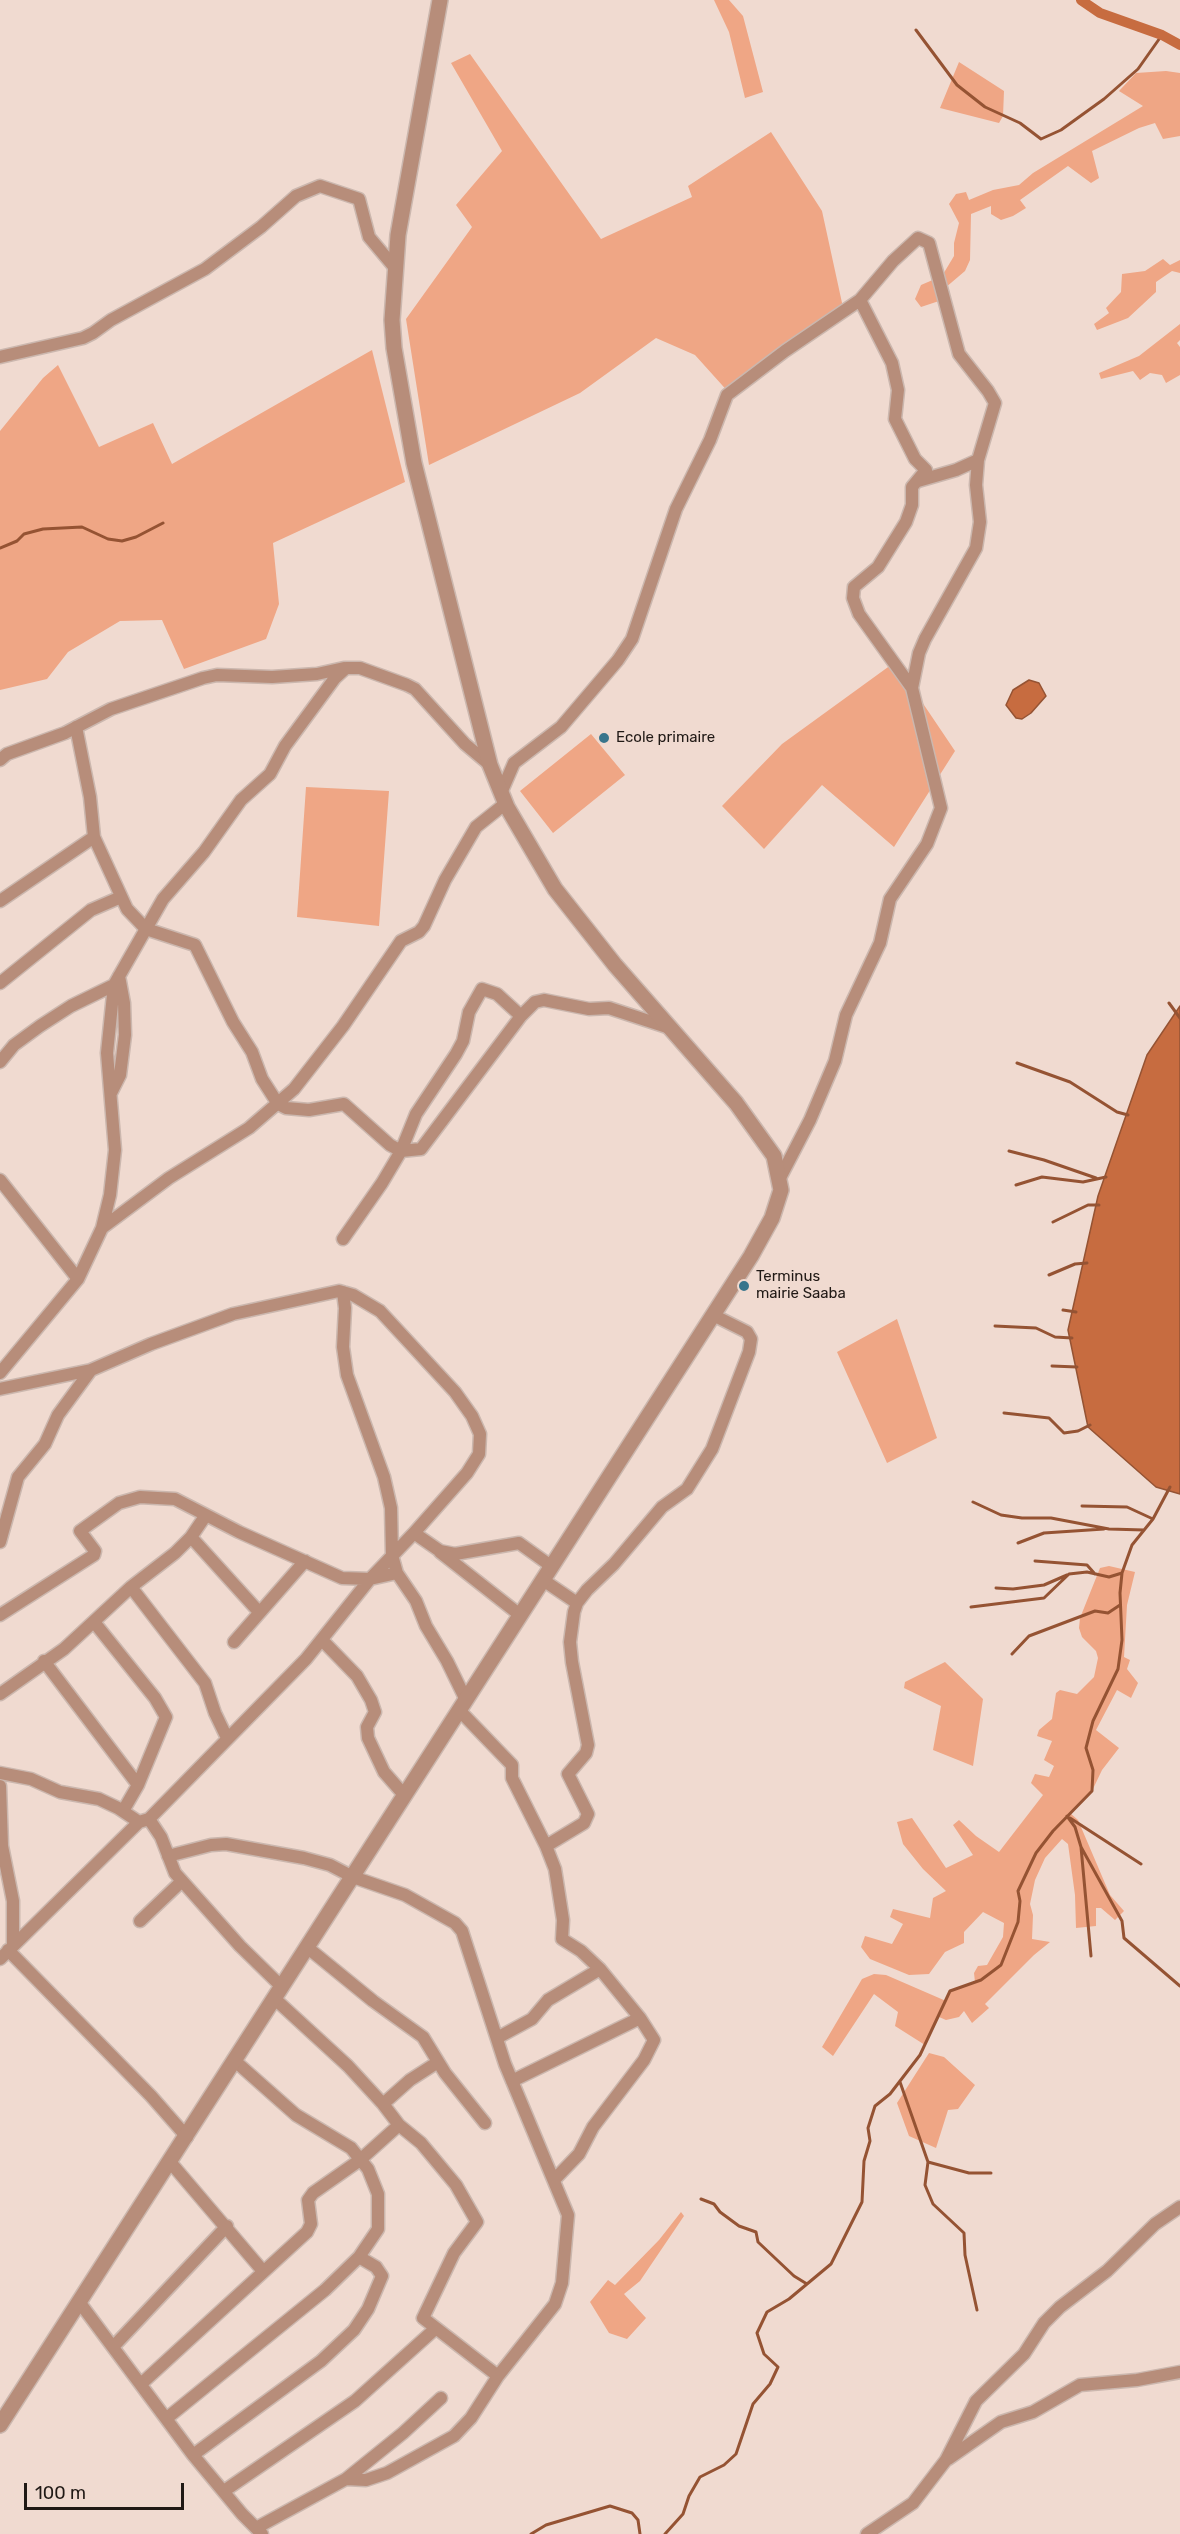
<!DOCTYPE html>
<style>
body{margin:0}
#map{position:relative;width:1180px;height:2534px;overflow:hidden;background:#f0dad0;font-family:Rubik,sans-serif}
canvas{display:block}
.scale{position:absolute;left:24px;top:2483px;width:160px;height:27px;box-sizing:border-box;border:3px solid #201915;border-top:0;padding-left:8px;font-size:18px;line-height:21px;white-space:nowrap;color:#201915;-webkit-text-stroke:4px #f0dad0;paint-order:stroke}
</style>
<div id="map">
<canvas width="1180" height="2534"></canvas>
<div class="scale">100 m</div>
</div>
<script>
const context = document.querySelector('canvas').getContext('2d');
context.lineJoin = 'round';
function paint(path, color) {
  context.fillStyle = color;
  context.fill(path, 'evenodd');
}
function shape(rows) {
  const path = new Path2D();
  for (const r of rows) {
    path.moveTo(r[0], r[1]);
    for (let i = 2; i < r.length; i += 2) path.lineTo(r[i], r[i + 1]);
  }
  return path;
}
function trace(path, color, width, dash) {
  context.strokeStyle = color;
  context.lineWidth = width;
  context.lineCap = dash ? 'butt' : 'round';
  context.setLineDash(dash || []);
  context.stroke(path);
}
function drawText(font, color, halo, rows, align = 'center') {
  context.font = font + ' Rubik,sans-serif';
  context.lineWidth = 4.5;
  context.setLineDash([]);
  context.textBaseline = 'middle';
  context.strokeStyle = halo;
  context.fillStyle = color;
  for (const [text, x, y, turn = 0] of rows) {
    context.save();
    context.translate(x, y);
    context.rotate((+turn || 0) * Math.PI / 180);
    context.textAlign = isNaN(turn) ? turn : align;
    if (halo) context.strokeText(text, 0, 0);
    context.fillText(text, 0, 0);
    context.restore();
  }
}
const green = shape([
 [714,0,729,0,743,16,763,92,745,98,729,32],
 [470,54,601,239,692,197,688,186,771,132,822,211,844,312,731,395,695,355,656,338,580,393,429,465,406,319,472,227,456,205,502,151,451,63],
 [959,62,1004,91,1003,116,999,123,940,108],
 [1166,71,1180,73,1180,136,1163,139,1155,123,1139,128,1092,151,1099,178,1091,183,1068,166,1020,200,1026,208,1013,216,1001,220,991,214,991,206,971,214,970,260,965,271,945,288,939,301,921,307,915,299,921,285,942,276,954,256,954,243,959,223,949,204,956,194,966,192,969,200,993,190,1019,185,1033,173,1143,106,1119,91,1136,73],
 [1163,259,1170,265,1180,260,1180,273,1172,271,1156,282,1156,292,1128,318,1097,330,1094,324,1109,313,1106,308,1121,292,1122,274,1145,271],
 [1180,324,1180,340,1177,343,1180,347,1180,375,1166,383,1162,375,1150,373,1140,380,1133,371,1101,379,1099,373,1139,356],
 [372,350,405,482,273,543,279,604,266,639,184,669,162,620,120,621,68,652,47,679,0,690,0,431,43,378,58,365,99,447,153,423,172,464],
 [895,662,955,751,894,847,822,785,764,849,722,806,782,744],
 [591,734,625,775,553,833,520,791],
 [306,787,389,791,379,926,297,917],
 [897,1319,937,1438,887,1463,837,1352],
 [1109,1566,1135,1572,1127,1605,1124,1657,1130,1660,1127,1669,1138,1683,1131,1698,1117,1690,1096,1730,1119,1748,1102,1770,1092,1791,1070,1813,1078,1820,1110,1895,1124,1911,1115,1920,1101,1908,1096,1908,1096,1926,1076,1928,1075,1895,1068,1844,1062,1839,1045,1858,1035,1880,1030,1904,1033,1915,1032,1939,1050,1942,1034,1955,985,2004,989,2008,972,2023,964,2011,959,2017,946,2020,939,2017,925,2045,895,2026,898,2012,874,1994,833,2056,822,2047,862,1979,874,1974,886,1975,946,2001,950,1991,975,1982,974,1973,978,1966,987,1965,1003,1937,1004,1923,983,1912,964,1932,964,1943,945,1952,929,1974,909,1975,870,1959,861,1947,865,1936,892,1944,903,1924,890,1917,893,1909,930,1918,933,1898,946,1891,923,1869,903,1844,897,1822,912,1818,946,1868,973,1855,953,1825,959,1820,976,1836,999,1852,1043,1795,1031,1783,1035,1774,1049,1777,1054,1766,1044,1760,1052,1741,1037,1736,1039,1730,1052,1719,1056,1693,1060,1690,1077,1694,1094,1677,1098,1658,1096,1651,1082,1637,1079,1628,1080,1618,1100,1568],
 [945,1662,983,1699,973,1766,933,1750,941,1706,904,1688,905,1682],
 [929,2053,944,2057,975,2085,958,2109,948,2110,936,2148,909,2136,897,2103],
 [681,2212,684,2216,640,2281,624,2294,646,2318,627,2339,609,2333,590,2302,608,2280,615,2285,659,2240]
]);
const water = shape([
 [1029,680,1039,683,1046,696,1031,713,1022,719,1016,718,1006,705,1013,690,1029,680],
 [1180,1006,1180,1494,1156,1487,1088,1427,1068,1330,1098,1196,1147,1055,1180,1006]
]);
const stream = shape([
 [916,30,957,85,985,107,1020,123,1041,139,1061,130,1104,99,1138,69,1162,35],
 [0,548,17,541,24,534,43,529,82,527,108,539,122,541,136,537,163,523],
 [1169,1003,1180,1018],
 [1017,1063,1070,1082,1117,1112,1128,1115],
 [1009,1151,1044,1160,1096,1178],
 [1016,1185,1042,1177,1083,1182,1106,1177],
 [1053,1222,1088,1205,1099,1205],
 [1049,1275,1075,1264,1087,1263],
 [1063,1310,1076,1312],
 [995,1326,1036,1328,1055,1337,1072,1338],
 [1052,1366,1077,1367],
 [1004,1413,1049,1418,1064,1433,1078,1431,1090,1425],
 [973,1502,1001,1515,1022,1518,1051,1518,1109,1529,1144,1530],
 [1082,1506,1127,1507,1153,1519],
 [1018,1543,1044,1533,1104,1529],
 [1035,1561,1087,1565,1095,1574],
 [996,1588,1013,1589,1044,1585,1067,1575],
 [971,1607,1044,1598,1069,1574,1087,1572,1109,1577,1122,1573],
 [1012,1654,1029,1636,1095,1611,1108,1613,1120,1605],
 [1067,1816,1075,1827,1081,1847,1091,1956],
 [1070,1818,1141,1864],
 [1081,1847,1122,1921,1124,1938,1180,1986],
 [900,2082,928,2162,925,2185,933,2204,964,2233,965,2255,977,2310],
 [928,2162,969,2173,991,2173],
 [701,2199,714,2204,720,2212,739,2226,756,2232,758,2242,794,2276,807,2284],
 [531,2534,546,2525,610,2506,632,2513,638,2520,640,2534],
 [665,2534,683,2514,689,2496,700,2477,724,2465,736,2454,753,2404,770,2384,778,2367,764,2354,757,2333,767,2312,789,2299,831,2264,862,2202,864,2161,870,2141,868,2128,875,2106,890,2094,920,2055,950,1991,981,1980,1001,1965,1018,1922,1020,1901,1018,1891,1036,1853,1053,1831,1092,1791,1093,1770,1086,1748,1093,1721,1118,1669,1122,1640,1120,1593,1122,1573,1132,1545,1153,1519,1170,1487]
]);
const canal = shape([
 [1081,0,1100,13,1162,35,1180,45]
]);
const minor = shape([
 [860,300,893,261,918,238,929,243,959,354,988,391,995,403,978,460,976,485,980,522,976,548,925,639,919,653,912,688],
 [0,357,83,338,93,333,111,320,205,269,261,227,296,196,320,186,359,199,369,237,395,268],
 [918,481,956,470,978,460],
 [76,727,90,797,94,837,127,909,146,929,195,945,233,1022,252,1052,262,1079,278,1104,286,1108,309,1110,344,1104,390,1145,401,1151,421,1149,521,1016],
 [0,760,7,754,65,733,111,709,203,678,217,675,272,677,317,674,344,668],
 [501,793,514,763,561,727,618,660,632,639,676,509,710,440,727,395,785,351,860,300,892,363,898,390,895,419,915,459,926,470,912,487,912,505,906,522,878,567,854,587,853,598,859,614,912,688,941,808,927,844,890,899,880,943,846,1015,835,1061,810,1120,780,1178],
 [0,901,94,837],
 [0,983,91,910,121,897],
 [0,1062,14,1045,40,1026,71,1006,114,985],
 [111,1093,120,1075,125,1035,124,1003,119,976],
 [0,1180,78,1279],
 [102,1228,169,1178,249,1128,294,1089,343,1026,401,941,419,932,424,926,445,880,476,827,506,803],
 [343,1239,382,1183,401,1151,416,1114,456,1054,463,1041,469,1012,482,989,497,994,521,1016,535,1002,544,1000,589,1009,609,1008,670,1028],
 [343,1292,345,1308,343,1347,347,1375,384,1477,391,1508,392,1555,397,1573,416,1601,426,1626,447,1661,466,1700],
 [0,1373,78,1279,102,1228,110,1195,115,1150,107,1053,114,985,163,899,204,852,241,800,270,774,285,746,335,678,346,668,360,668,407,685,415,689,465,744,490,765],
 [0,1389,91,1370],
 [191,1537,259,1612],
 [0,1542,18,1477,45,1444,58,1415,91,1370,151,1344,233,1314,339,1291,353,1295,380,1311,455,1392,472,1416,480,1434,479,1454,467,1473,414,1533],
 [440,1552,520,1615],
 [543,1580,577,1603],
 [131,1587,205,1683,215,1713,227,1738],
 [0,1615,94,1555,95,1551,80,1531,119,1503,140,1497,175,1499,239,1532,342,1578,370,1579,397,1573],
 [94,1622,155,1698,166,1717,138,1785],
 [322,1640,357,1676,371,1700,375,1712,367,1727,368,1738,384,1772,405,1796],
 [234,1642,305,1561],
 [44,1661,138,1785,123,1811],
 [0,1694,64,1649,131,1587,175,1553,191,1537,206,1515],
 [459,1710,512,1765,512,1778,546,1846],
 [0,1773,31,1779,60,1792,99,1799,118,1808,139,1822],
 [0,1786,2,1846,13,1901,13,1945],
 [149,1819,161,1837,175,1873,240,1946,282,1987],
 [168,1856,211,1845,226,1844,304,1858,330,1865,353,1877,405,1895,455,1923,462,1931,505,2064,568,2215,562,2283,555,2304,498,2376,471,2418,454,2436,387,2473,366,2480,346,2479],
 [140,1921,182,1881],
 [308,1948,373,2001,423,2037,445,2073,485,2123],
 [8,1950,151,2096,187,2137],
 [0,1959,139,1822,149,1819,306,1659,370,1579,414,1533,440,1551,455,1554,519,1543,551,1566],
 [275,1999,348,2066,383,2104],
 [497,2038,532,2019,548,2000,600,1969],
 [438,2062,410,2080,383,2104,399,2125,421,2143,456,2185,477,2222,454,2253,423,2318,498,2376],
 [512,2081,640,2018],
 [171,2163,262,2270],
 [554,2180,579,2154,593,2127,644,2060,654,2040,640,2018,600,1969,581,1951,562,1939,563,1920,555,1869,546,1846,584,1823,588,1814,568,1774,586,1753,588,1745,572,1662,570,1642,574,1612,577,1603,587,1590,614,1564,662,1507,687,1489,712,1449,749,1352,751,1339,747,1332,713,1315],
 [80,2303,193,2455,242,2514,262,2534],
 [113,2347,227,2226],
 [141,2384,307,2232,311,2224,308,2200,313,2193,360,2160,399,2125],
 [167,2418,325,2290,359,2257,378,2229,378,2194,368,2169,351,2148,296,2115,235,2061],
 [193,2455,321,2361,354,2330,368,2309,382,2276,376,2267,359,2257],
 [948,2459,1001,2422,1033,2412,1080,2385,1137,2380,1180,2372],
 [224,2491,355,2401,435,2329],
 [256,2528,346,2479,403,2433,441,2398],
 [867,2534,913,2503,946,2460,976,2401,1024,2354,1044,2323,1060,2307,1107,2271,1155,2224,1180,2207]
]);
const tertiary = shape([
 [0,2425,751,1256,772,1218,781,1190,774,1156,736,1103,615,965,555,889,507,807,490,765,414,463,394,348,392,320,398,235,440,0]
]);
const markers = [
 [604,738,6,"#38758c"],
 [744,1286,6,"#38758c"]
];
const poiNames = [
 ["Ecole primaire",616,738],
 ["Terminus",756,1277],
 ["mairie Saaba",756,1294]
];
paint(green, '#efa685');
paint(water, '#c76c40');
trace(water, '#955333', 1.5);
trace(stream, '#955333', 3);
trace(canal, '#c76c40', 10);
trace(minor, '#cbb7ae', 15);
trace(tertiary, '#cbb7ae', 18);
trace(minor, '#b78d7a', 12);
trace(tertiary, '#b78d7a', 15);
for (const [x, y, r, color] of markers) {
  const dot = new Path2D();
  dot.arc(x, y, r, 0, 2 * Math.PI);
  context.fillStyle = color;
  context.fill(dot);
  trace(dot, '#f0dad0', 2);
}
drawText('15px', '#201915', '#f0dad0', poiNames, 'left');
</script>
